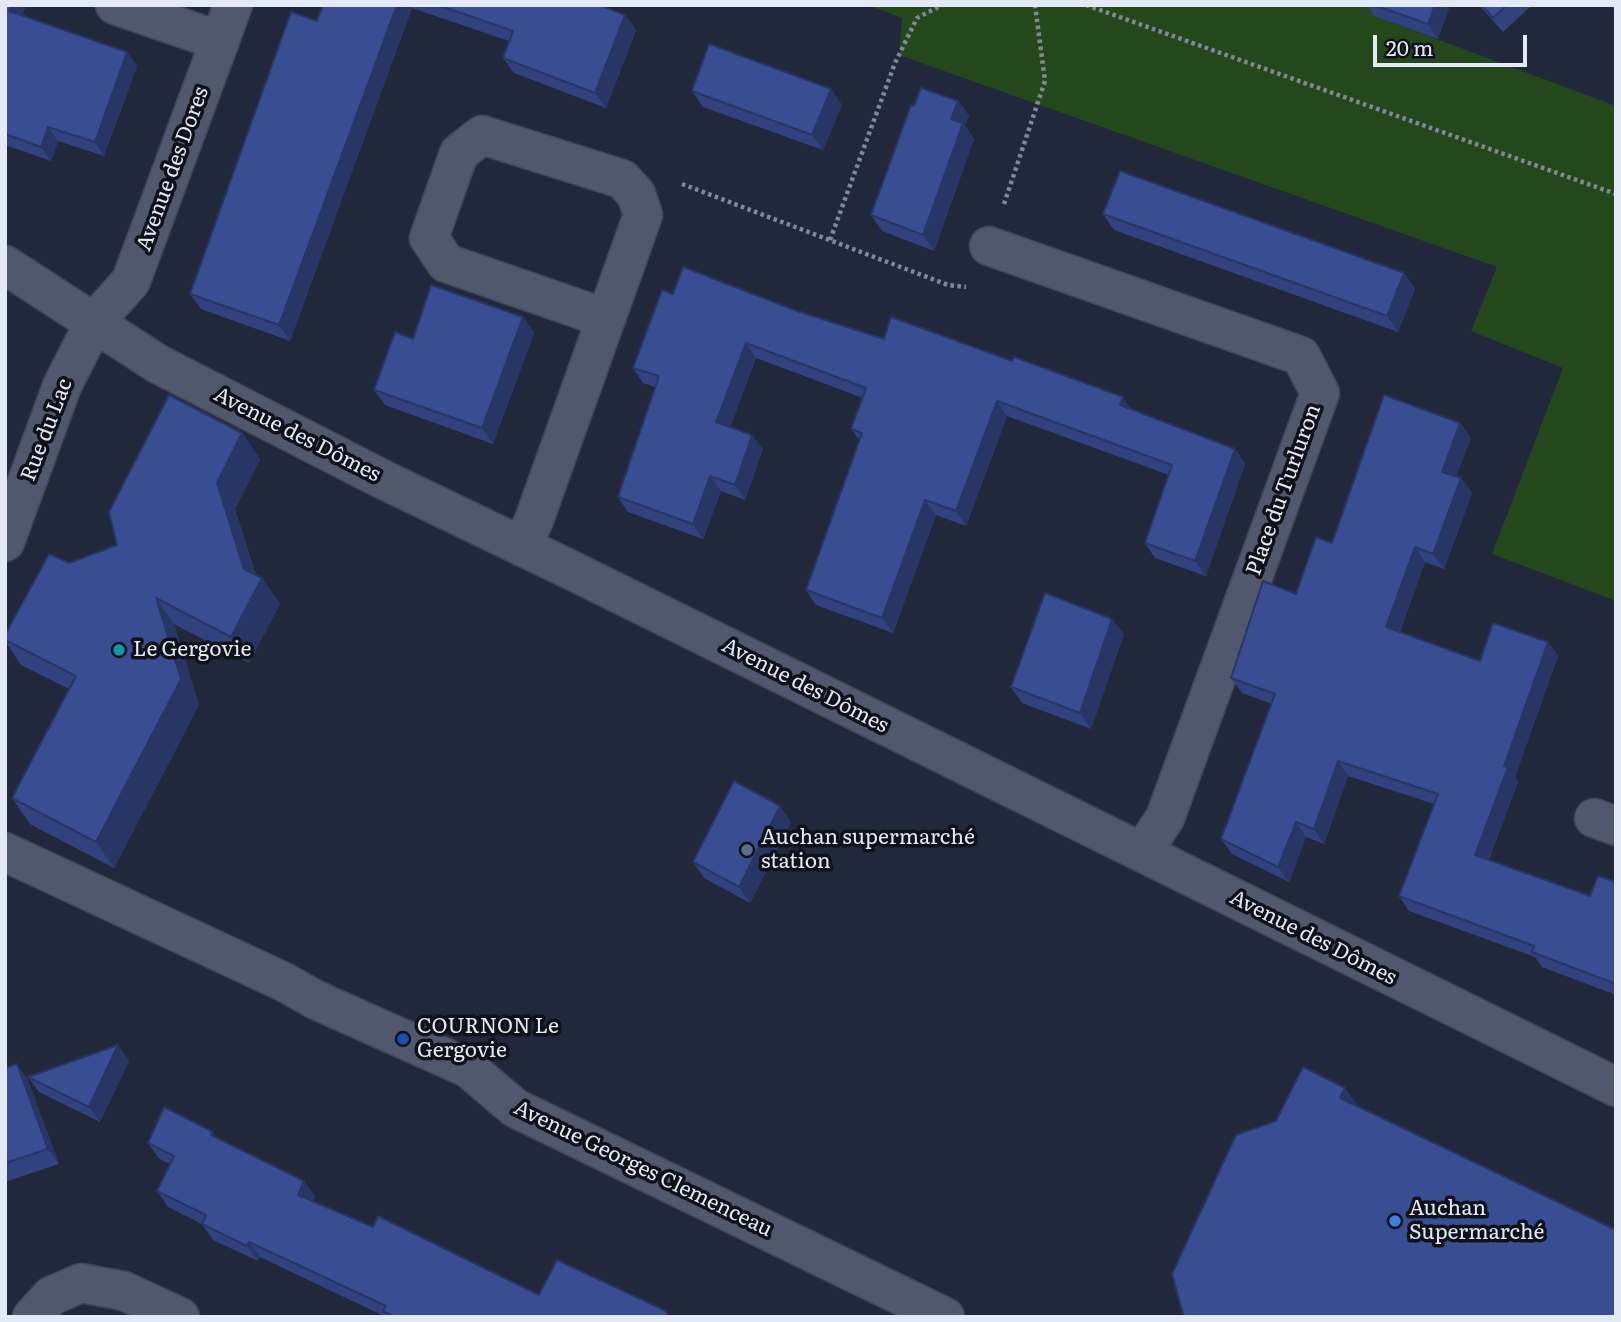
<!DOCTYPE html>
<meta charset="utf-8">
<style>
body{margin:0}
#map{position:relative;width:1621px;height:1322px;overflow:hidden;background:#22283b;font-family:Literata,serif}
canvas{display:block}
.frame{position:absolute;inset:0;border:7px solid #e4e9f6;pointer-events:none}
.scale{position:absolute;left:1373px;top:35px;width:154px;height:32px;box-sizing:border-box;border:4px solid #e4e9f6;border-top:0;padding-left:9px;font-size:21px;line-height:24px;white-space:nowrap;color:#e4e9f6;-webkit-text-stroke:5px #0f121a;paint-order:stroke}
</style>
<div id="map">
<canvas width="1621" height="1322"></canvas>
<div class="frame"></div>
<div class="scale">20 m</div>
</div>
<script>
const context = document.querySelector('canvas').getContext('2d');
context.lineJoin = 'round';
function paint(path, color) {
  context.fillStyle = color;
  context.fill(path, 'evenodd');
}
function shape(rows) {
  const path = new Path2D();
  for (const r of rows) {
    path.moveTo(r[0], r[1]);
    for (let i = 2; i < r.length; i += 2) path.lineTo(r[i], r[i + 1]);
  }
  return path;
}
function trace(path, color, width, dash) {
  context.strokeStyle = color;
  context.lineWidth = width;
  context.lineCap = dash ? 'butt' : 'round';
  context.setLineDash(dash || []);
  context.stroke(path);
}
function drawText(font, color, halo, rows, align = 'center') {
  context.font = font + ' Literata,serif';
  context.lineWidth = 7;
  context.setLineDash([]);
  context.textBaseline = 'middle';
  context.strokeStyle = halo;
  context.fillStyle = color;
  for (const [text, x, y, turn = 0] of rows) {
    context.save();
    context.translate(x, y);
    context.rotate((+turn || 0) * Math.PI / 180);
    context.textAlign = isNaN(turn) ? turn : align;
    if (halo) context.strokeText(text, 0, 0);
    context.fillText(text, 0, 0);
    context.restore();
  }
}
const green = shape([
 [868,5,1378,5,1375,16,1616,106,1616,601,1492,554,1563,368,1471,331,1497,267,899,55,902,18]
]);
const path = shape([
 [1086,5,1616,194],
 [682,184,948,285,966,287],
 [1004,204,1045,81,1035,5],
 [830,240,895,63,917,18,942,5]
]);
const minor = shape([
 [115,5,220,41],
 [989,246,1301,356,1320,393,1165,818,1142,852],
 [5,265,158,364,382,479,571,570,1616,1087],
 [5,542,62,386,95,321,131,281,233,5],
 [522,547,534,520,643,215,636,194,622,179,482,135,459,153,429,238,446,263,605,318],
 [1594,818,1616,826],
 [5,852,284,982,316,1000,468,1068,515,1108,945,1317],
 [32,1317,51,1296,81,1283,124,1291,180,1317]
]);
const wall = shape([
 [5,5,26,5,22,16,137,66,104,156,58,141,51,161,5,145],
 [323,5,599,5,625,15,636,30,606,108,514,73,503,58,509,41,412,8,290,341,201,309,190,294,317,21],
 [1367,5,1450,5,1438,39,1374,16],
 [1479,5,1532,5,1503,32],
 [831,89,842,105,823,150,703,107,692,91],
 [958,101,969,116,965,126,974,139,934,251,882,231,871,215,914,106],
 [1103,214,1404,273,1415,289,1398,332,1114,230],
 [673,294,797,311,884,339,1132,410,1235,449,1245,464,1206,576,1155,558,1145,543,1169,475,1007,416,966,526,936,515,893,633,816,605,806,590,860,441,851,429,863,398,756,358,730,427,763,449,745,500,721,491,703,539,628,512,618,497,655,387,643,383,633,368],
 [523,317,534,333,493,444,385,405,374,390,413,339],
 [1460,423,1471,438,1456,476,1461,478,1472,493,1444,569,1425,562,1400,632,1480,661,1548,642,1558,656,1515,777,1518,782,1489,860,1590,896,1616,882,1616,995,1542,967,1535,957,1409,911,1399,896,1434,804,1348,776,1324,844,1306,837,1289,882,1232,854,1221,839,1272,704,1242,693,1231,678,1296,594,1332,543],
 [242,433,260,459,235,509,256,575,262,578,280,604,249,663,174,624,199,705,114,868,30,824,12,798,69,689,21,665,5,641,5,635,69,563,117,545],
 [1124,634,1091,729,1022,703,1011,687],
 [791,822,750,903,704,878,693,862],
 [118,1045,129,1061,100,1122,39,1092,28,1077],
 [17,1064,28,1080,59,1164,5,1182,5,1068],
 [218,1139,304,1181,315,1196,313,1202,539,1295,666,1311,670,1317,386,1317,260,1257,258,1261,213,1240,202,1224,168,1207,157,1191,170,1164,159,1159,148,1143]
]);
const shadedWall = shape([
 [12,5,26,5,19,25,9,11],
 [397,5,410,5,412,8,290,341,279,325],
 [1435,5,1450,5,1438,39,1428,24],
 [625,15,636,30,606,108,595,93],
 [127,52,137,66,104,156,95,142],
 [831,89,842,105,823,150,812,135],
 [958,101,969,116,965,126,974,139,934,251,923,235,951,119],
 [48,127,58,141,51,161,41,147],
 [1404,273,1415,289,1398,332,1387,316],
 [523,317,534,333,493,444,482,428],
 [746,343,756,358,727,437,716,422],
 [1123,397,1133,412,1120,405],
 [997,401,1007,416,966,526,956,511],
 [1460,423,1471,438,1452,487,1442,472],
 [242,433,260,459,235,509,259,585,262,578,280,604,249,663,231,637,244,569,217,483],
 [752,435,763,449,745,500,735,485],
 [1235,449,1245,464,1206,576,1195,561],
 [710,476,721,491,703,539,693,524],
 [1461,478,1472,493,1444,569,1433,554],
 [925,500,936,515,893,633,882,618],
 [1415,547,1425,562,1396,642,1386,627],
 [156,598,174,624,199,705,114,868,96,842],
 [1112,619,1124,634,1091,729,1080,713],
 [1548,642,1558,656,1515,777,1518,782,1485,870,1475,855,1504,766],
 [1338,761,1348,776,1324,844,1314,829],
 [780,806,791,822,750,903,739,887],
 [1296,822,1306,837,1289,882,1278,867],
 [118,1045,129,1061,100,1122,89,1107],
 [17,1064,28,1080,59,1164,48,1149],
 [1345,1088,1361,1110,1340,1098],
 [304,1181,315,1196,308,1211,298,1195],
 [249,1242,260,1257,258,1261,247,1246]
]);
const building = shape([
 [5,5,12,5,9,11,127,52,95,142,48,127,41,147,5,134,5,5],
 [323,5,397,5,279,325,190,294,291,12,317,21,323,5],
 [438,5,599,5,625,15,595,93,503,58,513,31,438,5],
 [1374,5,1435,5,1428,24,1374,5],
 [1482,5,1507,5,1493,18,1482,5],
 [709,44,831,89,812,135,692,91,709,44],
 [921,88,958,101,951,119,963,123,923,235,871,215,911,105,914,106,921,88],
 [1120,171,1404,273,1387,316,1103,214,1120,171],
 [683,267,797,311,884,339,891,317,1012,361,1014,357,1123,397,1120,405,1235,449,1195,561,1145,543,1172,465,997,401,956,511,925,500,882,618,806,590,862,433,851,429,866,388,746,343,716,422,752,435,735,485,710,476,693,524,618,497,659,376,633,368,662,290,673,294,683,267],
 [431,285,523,317,482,428,374,390,395,332,413,339,431,285],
 [169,395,242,433,217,483,244,569,262,578,231,637,156,598,181,679,96,842,12,798,76,676,5,640,5,635,49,554,69,563,117,545,109,512,169,395],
 [1384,395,1460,423,1442,472,1461,478,1433,554,1415,547,1386,627,1480,661,1493,623,1548,642,1504,766,1508,767,1475,855,1590,896,1598,876,1616,882,1616,984,1532,952,1534,946,1399,896,1438,794,1338,761,1314,829,1296,822,1278,867,1221,839,1275,694,1231,678,1263,581,1296,594,1316,537,1332,543,1384,395],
 [1045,593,1112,619,1080,713,1011,687,1045,593],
 [734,781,780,806,739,887,693,862,734,781],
 [118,1045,89,1107,28,1077,118,1045],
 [17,1064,48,1149,5,1163,5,1068,17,1064],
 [1303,1067,1345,1088,1340,1098,1616,1230,1616,1317,1184,1317,1172,1274,1236,1135,1276,1121,1303,1067],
 [164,1107,213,1132,211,1135,304,1181,298,1195,373,1227,378,1216,539,1295,557,1260,666,1311,668,1317,394,1317,383,1311,386,1306,249,1242,247,1246,202,1224,206,1215,157,1191,174,1156,148,1143,164,1107]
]);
const markers = [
 [119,650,7,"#0f9aa8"],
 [747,850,7,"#5c6f8a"],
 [403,1039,7,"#1a4fb4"],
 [1395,1221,7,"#3f7fe0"]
];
const streetNames = [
 ["Avenue des Dores",173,169,-70],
 ["Rue du Lac",47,430,-69],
 ["Avenue des Dômes",297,435,27],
 ["Place du Turluron",1284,490,-70],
 ["Avenue des Dômes",805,686,27],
 ["Avenue des Dômes",1313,938,27],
 ["Avenue Georges Clemenceau",643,1169,26]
];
const poiNames = [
 ["Le Gergovie",133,650],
 ["Auchan supermarché",761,838],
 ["station",761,862],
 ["COURNON Le",417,1027],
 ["Gergovie",417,1051],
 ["Auchan",1409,1209],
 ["Supermarché",1409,1233]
];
paint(green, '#24481b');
trace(minor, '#3f4554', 41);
trace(path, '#838898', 4.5, [3.5, 3.5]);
trace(minor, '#50586d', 38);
paint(wall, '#31427e');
paint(shadedWall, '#283666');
paint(building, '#394d92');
trace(building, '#283666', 2);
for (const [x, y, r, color] of markers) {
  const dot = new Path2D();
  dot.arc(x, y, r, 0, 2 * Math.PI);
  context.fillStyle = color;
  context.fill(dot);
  trace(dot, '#0f121a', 2.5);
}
drawText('21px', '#e4e9f6', '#0f121a', streetNames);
drawText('21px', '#e4e9f6', '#0f121a', poiNames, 'left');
</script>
